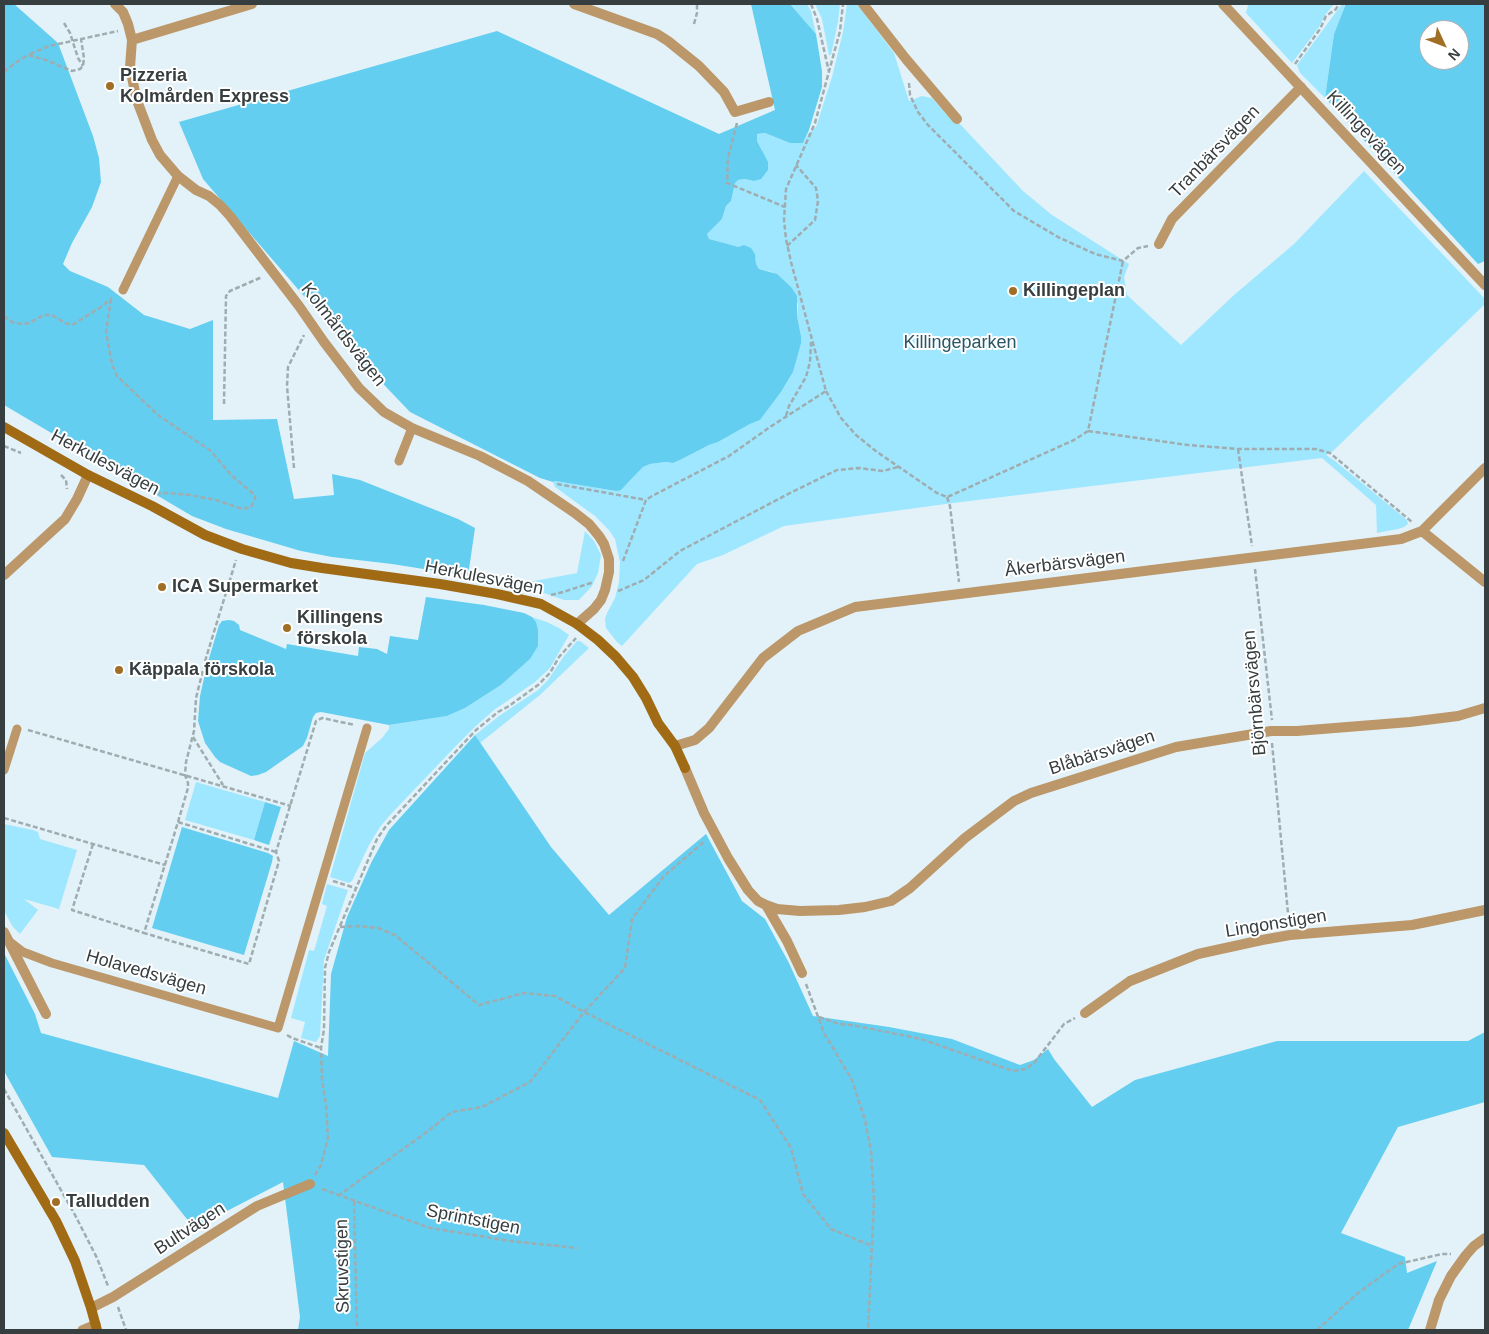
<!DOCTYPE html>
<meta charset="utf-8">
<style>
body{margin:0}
#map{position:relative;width:1489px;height:1334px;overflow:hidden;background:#e2f2f8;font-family:Helvetica,sans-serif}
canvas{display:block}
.frame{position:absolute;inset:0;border:5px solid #373e40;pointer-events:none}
.north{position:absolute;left:1419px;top:20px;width:50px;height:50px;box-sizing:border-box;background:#fff;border:1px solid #afb2b3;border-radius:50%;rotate:133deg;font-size:14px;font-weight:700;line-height:20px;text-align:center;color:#373e40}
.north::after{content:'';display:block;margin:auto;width:18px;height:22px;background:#a16e25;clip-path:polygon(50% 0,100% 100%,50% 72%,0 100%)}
</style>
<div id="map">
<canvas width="1489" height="1334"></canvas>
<div class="frame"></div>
<div class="north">N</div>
</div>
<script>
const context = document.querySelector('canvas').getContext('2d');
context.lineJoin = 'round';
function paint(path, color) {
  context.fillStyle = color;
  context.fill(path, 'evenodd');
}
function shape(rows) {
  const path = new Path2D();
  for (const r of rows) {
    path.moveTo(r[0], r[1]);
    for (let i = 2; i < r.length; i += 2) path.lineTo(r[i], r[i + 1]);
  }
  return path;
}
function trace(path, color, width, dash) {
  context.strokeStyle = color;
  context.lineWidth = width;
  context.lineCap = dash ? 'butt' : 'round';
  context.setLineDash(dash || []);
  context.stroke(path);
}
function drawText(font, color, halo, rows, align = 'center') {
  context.font = font + ' Helvetica,sans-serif';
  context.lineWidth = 4;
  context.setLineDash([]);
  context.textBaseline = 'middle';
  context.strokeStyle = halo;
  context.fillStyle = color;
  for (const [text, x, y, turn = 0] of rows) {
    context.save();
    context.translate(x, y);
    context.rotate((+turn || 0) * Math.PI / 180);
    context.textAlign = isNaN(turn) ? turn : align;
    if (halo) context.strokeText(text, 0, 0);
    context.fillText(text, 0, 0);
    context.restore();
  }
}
const green = shape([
 [790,4,807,4,811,11,816,34],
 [815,4,840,4,838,22,831,55,829,55,822,19],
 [847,4,857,4,894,53,909,101,922,96,932,98,946,114,959,123,1023,191,1052,215,1129,264,1124,277,1127,295,1181,345,1234,295,1294,244,1364,171,1485,299,1485,304,1333,451,1326,455,1335,461,1407,520,1408,524,1404,527,1398,529,1377,533,1376,505,1322,458,953,503,784,526,723,555,697,564,622,646,617,642,606,628,605,619,607,613,615,598,619,582,620,562,615,539,609,530,595,516,555,487,553,482,555,481,616,491,627,484,643,467,650,464,666,462,673,463,680,460,709,445,718,442,750,424,760,420,781,392,793,372,801,336,797,316,798,304,772,272,759,269,756,264,756,259,744,245,738,247,709,239,707,234,722,219,726,206,731,201,735,182,738,180,745,179,754,181,762,150,757,141,757,134,765,133,790,143,803,143,808,134,816,127,832,77,843,32],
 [1252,4,1334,4,1325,15,1319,27,1292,63,1246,13,1248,5],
 [1342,4,1345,6,1334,34,1325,98,1300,73,1297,65],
 [585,531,594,541,601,555,598,573,592,586,579,600,564,600,518,584,577,573],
 [532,617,547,622,559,628,569,635,550,668,535,682,494,710,476,726,454,748,391,814,380,827,369,845,352,881,349,883,330,877,365,753,382,738,389,729,389,725,447,716,465,708,501,685,530,659,536,622],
 [577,641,580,641,589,648,540,695,480,743,475,735,499,716,538,690,548,680,564,656],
 [196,782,265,802,254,840,185,820],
 [4,824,33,830,38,832,40,839,77,850,59,909,24,899,38,910,20,934,13,927,4,911],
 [327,884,348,890,324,960,320,1036,316,1042,301,1038,305,1022,291,1018,309,950,314,951,327,906,322,904]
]);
const forest = shape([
 [4,4,14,4,58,43,93,136,99,158,101,182,92,207,72,243,63,264,70,271,108,287,144,315,190,329,213,320,213,420,277,419,294,499,334,495,332,474,360,480,458,519,475,528,468,576,392,564,332,557,301,551,226,529,192,516,4,405],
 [751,4,790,4,816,34,822,71,822,87,809,130,803,143,790,143,765,133,757,134,757,141,768,162,768,170,761,179,754,181,745,179,738,180,735,183,731,201,726,206,722,219,707,234,709,239,735,246,738,247,744,245,751,248,755,254,756,264,759,269,777,274,791,287,797,296,797,316,801,336,801,343,793,372,781,392,760,420,750,424,718,442,709,445,680,460,673,463,666,462,650,464,643,467,621,490,616,491,555,481,553,482,540,478,410,412,347,346,203,179,179,122,497,31,719,134,775,110],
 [1345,4,1485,4,1485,261,1478,264,1325,98,1334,34,1345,6],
 [1429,30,1459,30,1459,60,1429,60],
 [426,597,484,605,524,613,532,617,536,622,538,630,538,646,530,659,501,685,465,708,447,716,389,725,321,712,316,713,313,717,307,738,303,746,266,772,258,775,251,776,220,762,215,757,205,743,198,721,200,696,207,665,219,625,222,621,229,620,234,621,239,625,240,630,286,649,287,644,358,656,359,647,377,649,387,654,390,636,418,640],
 [475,735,551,847,609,915,706,834,742,901,765,919,789,963,813,1016,889,1027,952,1039,1020,1065,1034,1060,1048,1049,1054,1059,1092,1107,1135,1080,1277,1041,1468,1041,1485,1032,1485,1102,1398,1127,1341,1233,1405,1257,1407,1273,1437,1261,1408,1330,298,1330,300,1317,283,1182,194,1228,144,1165,52,1157,4,1071,4,953,35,1014,41,1033,278,1098,294,1041,328,1056,331,974,347,917,371,863,389,830],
 [265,802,281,807,269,845,254,840],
 [182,827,268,853,273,856,272,862,244,955,152,928]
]);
const path = shape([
 [811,4,817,19,829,72],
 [64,23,70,33,78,58,83,66],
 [694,24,697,13,697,4],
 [30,54,49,46,118,31],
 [1295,64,1320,29,1326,16,1336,9,1339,4],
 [4,72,15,63,28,55,46,60,72,71,80,69,83,66,84,58,81,39],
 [909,83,910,95,918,112,928,125,1014,211,1058,237,1095,254,1123,261,1138,248,1148,246],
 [737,123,728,158,727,183,785,207],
 [787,246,815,220,818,201,816,188,796,165],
 [111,299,106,332,112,364,117,376,158,415,211,451,231,475,255,495,255,499,251,507,242,509,216,500,190,495,169,493,160,493,159,495],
 [4,316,12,322,22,324,29,323,44,315,52,315,65,323,72,325,101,307,112,298],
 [826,391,841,418,856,435,877,452,937,493,947,497,952,495,1074,440,1088,431,1123,261],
 [224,404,226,296,230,291,262,277],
 [786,416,789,406,806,377,810,362,811,342],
 [1088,431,1188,445,1238,449,1316,449,1330,453,1412,522],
 [4,446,21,453],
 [1238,449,1252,546],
 [294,468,287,386,288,367,304,335],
 [61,475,66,480,67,489],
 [557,484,646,500],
 [947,497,950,506,959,582],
 [623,561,646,500,652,496,729,456,770,427,826,391,791,262,786,239,784,220,786,189,815,123,840,31,843,4],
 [1255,569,1272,720],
 [618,591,644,580,680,551,790,493,837,470,859,468,883,471,898,467],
 [551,595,563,592,594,582],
 [28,730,291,806],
 [193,737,223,785],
 [1272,743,1289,924],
 [4,818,165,865],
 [178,822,188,788,188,783,185,775,186,762,194,731,196,698,206,658,236,560],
 [93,844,72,910,144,933],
 [276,852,178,822,144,933,249,964,279,861,276,852,316,721,322,718,355,725],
 [333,881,355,888],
 [340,927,358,926,378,928,395,935,479,1005,524,993,555,996,584,1012,760,1100,791,1148,803,1194,831,1229,872,1246],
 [806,984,824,1033,852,1080,865,1120,871,1151,874,1202,868,1330],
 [819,1017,839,1024,852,1025,921,1039,1013,1071,1026,1069,1035,1062,1064,1024,1075,1018],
 [287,1035,292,1038,321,1048],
 [4,1089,75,1215,97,1258,108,1286],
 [315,1175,321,1165,328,1138,326,1105,322,1080,321,1048,324,1029,325,968,329,952,377,839,386,826,476,730,498,712,509,706,538,685,550,673,559,657,576,638],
 [322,1189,430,1228,510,1241,577,1248],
 [338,1196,428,1131,452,1112,482,1107,530,1082,584,1012,625,968,632,919,664,876,705,841],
 [354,1201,357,1330],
 [118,1307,126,1330],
 [1317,1330,1358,1293,1398,1264,1442,1254,1451,1254]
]);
const lane = shape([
 [123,290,178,176],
 [399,461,412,428],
 [4,770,17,729],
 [10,942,23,952,52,963,278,1028,367,728],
 [82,1330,96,1324]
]);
const street = shape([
 [115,4,123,12,128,24,132,40],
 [252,4,132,40,130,67,133,82,136,98,152,140,160,155,178,176,196,190,209,196,220,205,230,216,299,306,324,342,359,388,384,412,412,428,480,456,528,481,575,513,589,524,599,536,604,544,609,559,609,572,605,590,601,600,594,609,577,624],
 [574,4,657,34,668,41,699,66,724,92,735,112,769,102],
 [863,4,906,59,957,119],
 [1223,4,1485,285],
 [1159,244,1172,219,1301,87],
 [1422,531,1485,582],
 [4,575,65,519,77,499,88,475],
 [675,746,695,740,709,728,763,658,798,631,855,607,1401,539,1422,531,1485,468],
 [685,768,704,813,728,858,748,890,758,901,766,905,787,941,802,973],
 [766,905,777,909,800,911,839,910,865,907,891,901,910,888,965,838,1014,801,1031,793,1176,747,1271,731,1297,731,1410,722,1458,716,1485,708],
 [4,932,46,1014],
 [1085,1013,1130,981,1198,954,1262,940,1290,935,1412,925,1485,910],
 [91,1308,113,1297,257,1206,310,1184],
 [1430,1330,1439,1300,1451,1276,1466,1255,1474,1246,1485,1238]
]);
const secondary = shape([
 [4,427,88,475,152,506,205,535,242,549,291,563,322,568,440,584,497,594,541,604,577,624,598,640,616,657,633,677,646,698,658,723,675,746,685,768],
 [4,1133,56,1221,75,1261,91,1308,97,1330]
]);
const markers = [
 [110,86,5,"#a16e25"],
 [1013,291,5,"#a16e25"],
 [162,587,5,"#a16e25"],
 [287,628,5,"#a16e25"],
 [119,670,5,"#a16e25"],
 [56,1202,5,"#a16e25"]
];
const poiNames = [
 ["Pizzeria",120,76],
 ["Kolmården Express",120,97],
 ["Killingeplan",1023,291],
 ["ICA Supermarket",172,587],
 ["Killingens",297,618],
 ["förskola",297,639],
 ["Käppala förskola",129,670],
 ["Talludden",66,1202]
];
const streetNames = [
 ["Killingevägen",1366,133,47],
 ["Tranbärsvägen",1215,152,-46],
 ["Kolmårdsvägen",343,335,52],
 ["Herkulesvägen",105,463,28],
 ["Åkerbärsvägen",1065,564,-7],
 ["Herkulesvägen",484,578,11],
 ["Björnbärsvägen",1255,693,-95],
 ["Blåbärsvägen",1102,753,-18],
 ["Lingonstigen",1276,924,-9],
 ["Holavedsvägen",146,973,16],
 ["Sprintstigen",473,1220,11],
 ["Bultvägen",190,1229,-33],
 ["Skruvstigen",343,1266,-91]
];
const parkNames = [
 ["Killingeparken",960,343]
];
paint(green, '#9fe7ff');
paint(forest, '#63cef0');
trace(path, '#9facb0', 2.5, [5, 2.5]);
trace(lane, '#bc9769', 9);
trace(street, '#bc9769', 10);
trace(secondary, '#a16b16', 10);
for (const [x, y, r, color] of markers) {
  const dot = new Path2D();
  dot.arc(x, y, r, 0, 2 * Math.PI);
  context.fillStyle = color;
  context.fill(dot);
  trace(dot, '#fff', 2);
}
drawText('bold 18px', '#373e40', '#fff', poiNames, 'left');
drawText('18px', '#373e40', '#fff', streetNames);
drawText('18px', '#285665', '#fff', parkNames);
</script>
